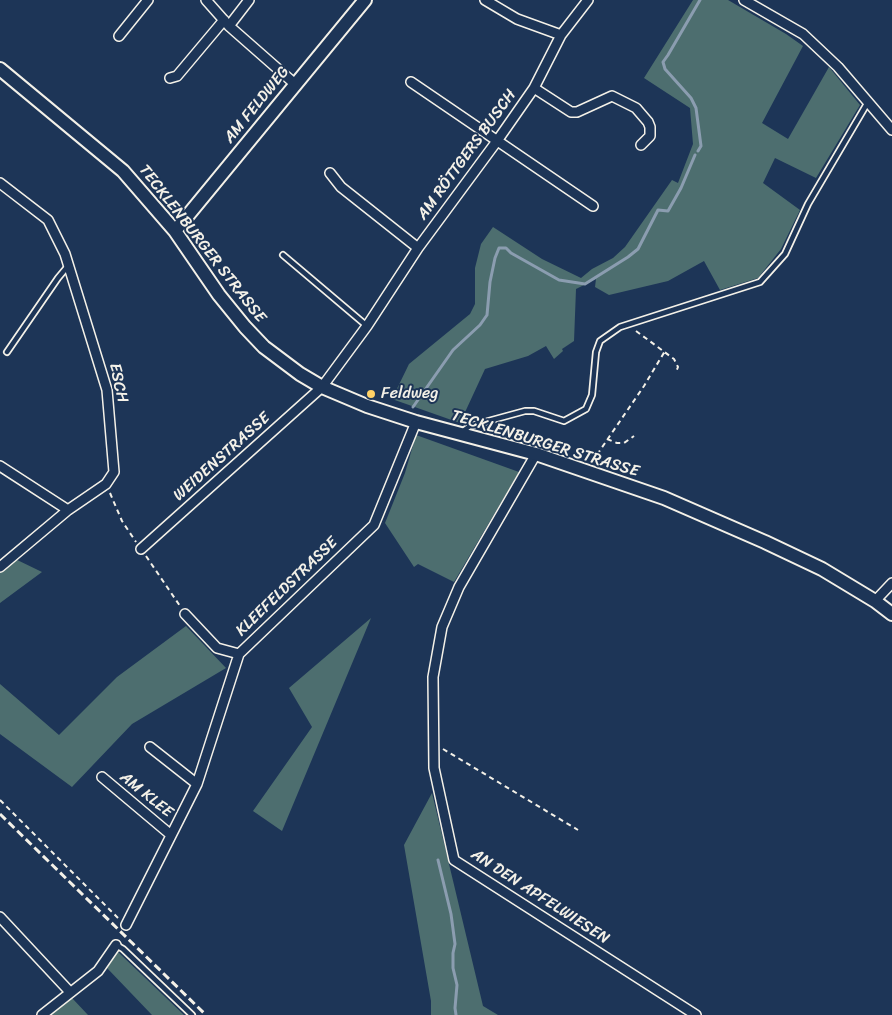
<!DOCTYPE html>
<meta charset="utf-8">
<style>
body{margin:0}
canvas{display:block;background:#1d3557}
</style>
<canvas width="892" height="1015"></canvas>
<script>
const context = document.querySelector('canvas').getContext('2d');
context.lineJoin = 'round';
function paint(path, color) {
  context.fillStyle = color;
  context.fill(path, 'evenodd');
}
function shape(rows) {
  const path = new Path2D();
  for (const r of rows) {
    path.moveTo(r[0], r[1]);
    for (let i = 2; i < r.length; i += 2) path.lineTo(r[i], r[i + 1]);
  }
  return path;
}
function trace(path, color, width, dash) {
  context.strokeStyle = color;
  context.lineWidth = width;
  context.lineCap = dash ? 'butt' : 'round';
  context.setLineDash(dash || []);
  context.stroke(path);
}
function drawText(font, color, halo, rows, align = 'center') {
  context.font = font + ' Sriracha,sans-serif';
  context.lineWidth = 4;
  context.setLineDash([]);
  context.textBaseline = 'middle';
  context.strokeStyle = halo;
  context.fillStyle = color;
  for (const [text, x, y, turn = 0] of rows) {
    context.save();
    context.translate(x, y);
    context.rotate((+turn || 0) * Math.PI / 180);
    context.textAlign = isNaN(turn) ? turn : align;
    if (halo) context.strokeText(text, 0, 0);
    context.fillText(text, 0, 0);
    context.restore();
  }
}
const green = shape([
 [693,0,728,0,786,34,803,46,762,123,788,139,829,67,860,105,816,178,775,158,763,183,800,210,781,249,758,278,720,290,704,261,668,281,609,295,595,287,596,279,576,289,574,341,562,349,563,351,554,359,546,346,528,356,485,369,460,423,392,399,409,364,470,314,475,304,475,268,481,244,493,227,542,259,581,278,592,269,613,258,625,247,672,180,678,183,693,144,690,108,644,78],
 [416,435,519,472,454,582,418,564,414,567,385,523,405,473],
 [11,557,42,572,0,603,0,567],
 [371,618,282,831,253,811,312,727,289,688],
 [186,626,226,668,132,724,72,787,0,734,0,684,59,735,117,677],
 [432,793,483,1006,498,1015,431,1015,431,1001,404,845],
 [118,952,184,1015,152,1015,107,968],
 [72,998,88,1015,51,1015]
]);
const stream = shape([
 [698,151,701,146,696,108,691,98,665,69,663,62,668,55,700,0],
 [413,407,453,350,480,325,487,315,490,282,495,258,499,248,506,248,511,253,559,280,585,284,628,257,638,249,658,210,668,211,681,188,695,155],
 [438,860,451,914,455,944,453,953,453,968,457,985,455,1008,456,1015]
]);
const path = shape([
 [636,331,674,359,678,367,676,372],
 [607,439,617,443,624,443,634,436],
 [592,462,644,386,665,351],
 [110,493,122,521,136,542],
 [146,556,180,606],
 [443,749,578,830],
 [0,800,118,918]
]);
const lane = shape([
 [283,255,367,326],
 [7,352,58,278,68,266],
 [463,431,470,426,525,411,534,411,564,421,586,409,592,395,596,352,600,341,620,327,760,282,785,254,808,204,868,102],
 [116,945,123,949,192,1015]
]);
const street = shape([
 [206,0,229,26,295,84],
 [485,0,517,19,561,35],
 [744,0,803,34,838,67,892,130],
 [229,26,249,0],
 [119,36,148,0],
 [170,78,177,76,224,20],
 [411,82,593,206],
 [534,88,571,112,577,112,612,96,636,108,648,122,650,127,650,136,641,145],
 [330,173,341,187,418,248],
 [0,183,48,220,65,254,107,390,114,472,106,484,68,510,0,567],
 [536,454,459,587,442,627,433,677,434,768,454,860,696,1015],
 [0,466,68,510],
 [141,549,322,387,367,326,418,248,497,141,534,88,561,35,588,0],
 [875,601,892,583],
 [185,614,217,648,239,654],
 [150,747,197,784],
 [102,777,171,835],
 [0,917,70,992],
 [126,925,197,784,239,654,374,525,416,422],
 [42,1015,98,971,116,945]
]);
const secondary = shape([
 [0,69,123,171,175,231,219,295,245,327,264,347,300,374,322,387,367,406,416,422,536,454,664,498,765,542,822,569,875,601,892,614],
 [175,231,365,0]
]);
const rail = shape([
 [0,814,206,1015]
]);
const markers = [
 [371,394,5,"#ffd166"]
];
const streetNames = [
 ["AM FELDWEG",257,105,-51],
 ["AM RÖTTGERS BUSCH",467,155,-54],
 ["TECKLENBURGER STRASSE",202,244,52],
 ["ESCH",118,383,78],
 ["TECKLENBURGER STRASSE",545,444,17],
 ["WEIDENSTRASSE",222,457,-42],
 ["KLEEFELDSTRASSE",287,587,-44],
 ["AM KLEE",146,795,39],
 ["AN DEN APFELWIESEN",540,897,33]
];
const poiNames = [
 ["Feldweg",381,394]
];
paint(green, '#4d6e6f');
trace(stream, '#8b9db0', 3);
trace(lane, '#f4f1e8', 8);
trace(street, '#f4f1e8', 12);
trace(secondary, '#f4f1e8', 16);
trace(path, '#f4f1e8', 2, [5, 4]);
trace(lane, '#1d3557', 4.5);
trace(street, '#1d3557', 9);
trace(secondary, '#1d3557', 12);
trace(rail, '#f4f1e8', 3, [8, 4]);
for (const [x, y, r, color] of markers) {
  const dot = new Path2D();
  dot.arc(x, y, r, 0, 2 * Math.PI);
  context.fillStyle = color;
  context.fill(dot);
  trace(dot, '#1d3557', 2);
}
drawText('16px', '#f4f1e8', '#1d3557', streetNames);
drawText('16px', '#f4f1e8', '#1d3557', poiNames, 'left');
</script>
